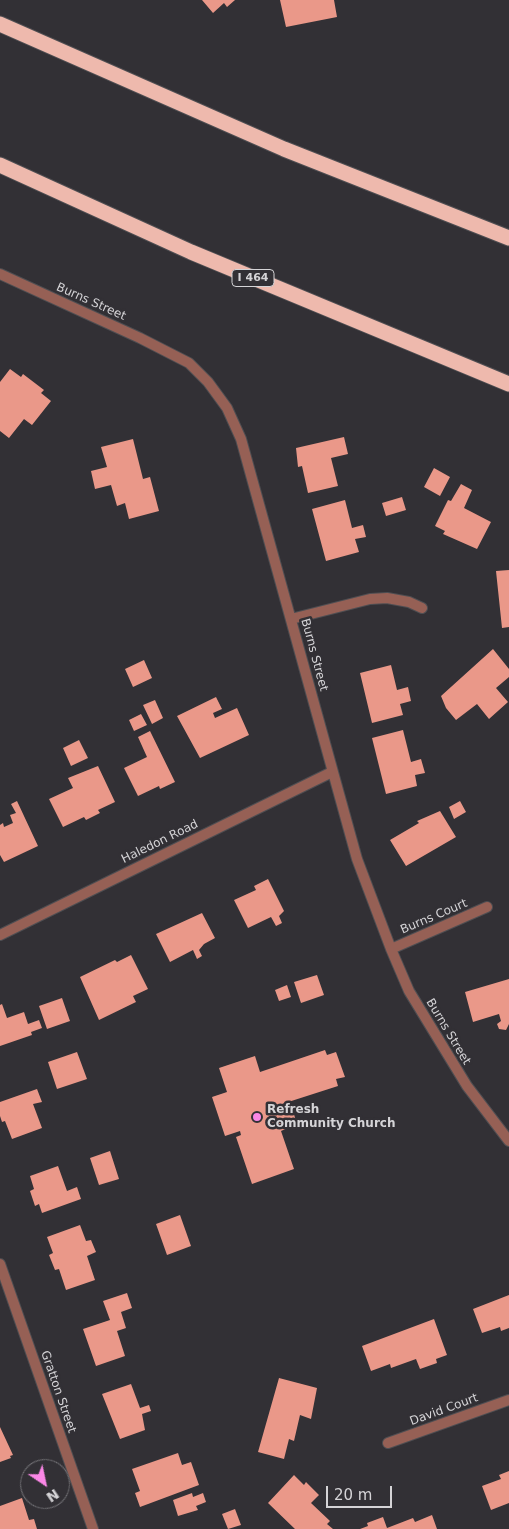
<!DOCTYPE html>
<style>
body{margin:0}
#map{position:relative;width:509px;height:1529px;overflow:hidden;background:#323035;font-family:"DejaVu Sans",sans-serif}
canvas{display:block}
.north{position:absolute;left:20px;top:1459px;width:50px;height:50px;box-sizing:border-box;background:#323035;border:1px solid #737276;border-radius:50%;rotate:146deg;font-size:14px;font-weight:700;line-height:20px;text-align:center;color:#d5d4d7}
.north::after{content:'';display:block;margin:auto;width:18px;height:22px;background:#fb87e6;clip-path:polygon(50% 0,100% 100%,50% 72%,0 100%)}
.scale{position:absolute;left:326px;top:1486px;width:66px;height:22px;box-sizing:border-box;border:2px solid #d5d4d7;border-top:0;padding-left:6px;font-size:15px;line-height:18px;white-space:nowrap;color:#d5d4d7;-webkit-text-stroke:4px #323035;paint-order:stroke}
</style>
<div id="map">
<canvas width="509" height="1529"></canvas>
<div class="north">N</div>
<div class="scale">20 m</div>
</div>
<script>
const context = document.querySelector('canvas').getContext('2d');
context.lineJoin = 'round';
function paint(path, color) {
  context.fillStyle = color;
  context.fill(path, 'evenodd');
}
function shape(rows) {
  const path = new Path2D();
  for (const r of rows) {
    path.moveTo(r[0], r[1]);
    for (let i = 2; i < r.length; i += 2) path.lineTo(r[i], r[i + 1]);
  }
  return path;
}
function trace(path, color, width, dash) {
  context.strokeStyle = color;
  context.lineWidth = width;
  context.lineCap = dash ? 'butt' : 'round';
  context.setLineDash(dash || []);
  context.stroke(path);
}
function drawText(font, color, halo, rows, align = 'center') {
  context.font = font + ' "DejaVu Sans",sans-serif';
  context.lineWidth = 5;
  context.setLineDash([]);
  context.textBaseline = 'middle';
  context.strokeStyle = halo;
  context.fillStyle = color;
  for (const [text, x, y, turn = 0] of rows) {
    context.save();
    context.translate(x, y);
    context.rotate((+turn || 0) * Math.PI / 180);
    context.textAlign = isNaN(turn) ? turn : align;
    if (halo) context.strokeText(text, 0, 0);
    context.fillText(text, 0, 0);
    context.restore();
  }
}
const building = shape([
 [202,0,235,0,227,7,224,3,213,13],
 [280,0,334,0,337,17,286,27],
 [10,369,21,377,23,374,44,390,41,393,51,401,32,425,24,419,9,438,0,431,0,382],
 [344,437,348,454,331,458,338,486,308,493,302,466,298,467,296,448],
 [133,439,143,479,150,477,159,511,129,519,125,503,117,506,111,485,95,489,91,471,107,467,101,447],
 [434,468,450,477,440,496,424,487],
 [461,484,472,490,464,508,491,522,477,549,443,534,445,531,435,526,448,500,451,501],
 [402,497,406,510,386,516,382,503],
 [345,500,352,528,363,525,366,537,355,539,359,552,326,561,312,509],
 [509,570,509,627,502,628,496,571],
 [493,649,509,669,509,677,496,688,508,702,489,719,477,704,456,720,446,708,441,696],
 [144,660,152,678,133,687,125,669],
 [391,665,397,690,408,687,411,701,400,704,403,715,372,723,360,673],
 [216,697,222,709,213,713,215,718,237,708,249,735,200,758,177,716],
 [155,700,163,718,152,724,143,705],
 [141,714,147,725,134,731,129,720],
 [403,730,411,762,421,759,425,773,415,775,417,786,386,794,372,738],
 [150,731,175,782,160,789,159,786,138,796,124,768,147,757,138,737],
 [79,740,88,758,71,766,63,748],
 [98,766,115,802,98,810,100,813,86,820,84,817,63,827,49,799,73,788,68,778],
 [17,801,38,846,4,862,0,855,0,825,3,823,4,827,13,823,10,815,16,813,11,804],
 [460,801,466,812,454,819,449,807],
 [440,811,456,837,406,866,390,840,419,823,417,821],
 [268,879,284,911,279,916,282,923,276,926,271,917,248,928,234,900,256,890,254,886],
 [202,913,215,938,204,944,199,950,202,956,197,959,193,950,170,962,156,934],
 [131,955,148,989,133,996,136,1002,99,1020,80,977,115,960,117,962],
 [317,975,324,995,301,1003,294,982],
 [509,979,509,1024,506,1030,499,1029,497,1024,501,1021,499,1014,473,1022,465,992],
 [287,985,291,997,279,1001,275,990],
 [62,998,70,1021,47,1029,39,1006],
 [2,1004,7,1018,24,1012,28,1024,39,1020,42,1028,31,1032,32,1035,0,1046,0,1005],
 [325,1050,327,1055,336,1052,345,1077,336,1079,338,1086,282,1104,285,1111,292,1108,297,1124,281,1131,294,1169,252,1184,236,1137,241,1135,240,1131,225,1136,212,1097,227,1092,219,1068,255,1056,260,1072],
 [77,1052,87,1079,57,1089,48,1062],
 [37,1089,42,1102,33,1104,42,1128,12,1139,5,1121,2,1122,0,1116,0,1102],
 [110,1151,119,1179,99,1185,90,1158],
 [58,1166,67,1191,77,1187,81,1199,42,1213,39,1204,35,1206,30,1191,34,1189,30,1176],
 [180,1215,191,1246,167,1255,156,1224],
 [80,1225,86,1241,91,1240,96,1252,87,1256,95,1280,66,1290,59,1269,55,1270,49,1255,53,1253,47,1237],
 [127,1293,132,1308,121,1312,126,1328,117,1331,125,1356,96,1366,83,1329,110,1320,103,1301],
 [509,1295,509,1328,501,1331,500,1327,482,1333,473,1309],
 [434,1319,447,1355,436,1359,437,1363,420,1369,416,1359,391,1368,390,1364,371,1371,362,1346],
 [279,1378,317,1388,311,1419,300,1415,294,1441,289,1439,284,1459,258,1452],
 [131,1384,140,1408,149,1405,151,1411,142,1414,145,1430,120,1439,102,1394],
 [0,1427,13,1455,10,1456,11,1458,0,1462],
 [178,1453,182,1465,191,1462,199,1485,140,1507,135,1493,140,1491,132,1469],
 [509,1471,509,1503,491,1510,482,1486,501,1479,499,1475],
 [294,1475,304,1485,306,1482,319,1495,311,1503,330,1521,327,1524,333,1529,295,1529,268,1503],
 [192,1493,193,1497,203,1493,206,1502,196,1506,198,1510,178,1516,173,1500],
 [22,1498,29,1520,34,1519,37,1529,0,1529,0,1506],
 [235,1509,241,1525,228,1529,222,1514],
 [432,1515,437,1529,360,1529,368,1526,367,1523,383,1517,387,1528,413,1518,415,1522]
]);
const minor = shape([
 [0,274,140,338,189,363,208,382,227,408,241,439,357,859,391,949,409,991,467,1086,509,1141],
 [291,619,370,599,387,598,409,602,422,608],
 [0,935,332,772],
 [391,949,487,907],
 [0,1264,93,1529],
 [388,1443,509,1400]
]);
const motorway = shape([
 [0,24,284,149,509,238],
 [0,165,191,252,509,384]
]);
const markers = [
 [257,1117,5,"#fb87e6"]
];
const shields = [
 [253,278,42]
];
const shieldNames = [
 ["I 464",253,278]
];
const streetNames = [
 ["Burns Street",91,302,24],
 ["Burns Street",314,655,75],
 ["Haledon Road",160,842,-26],
 ["Burns Court",434,917,-23],
 ["Burns Street",448,1032,59],
 ["Gratton Street",58,1392,71],
 ["David Court",444,1410,-20]
];
const poiNames = [
 ["Refresh",267,1110],
 ["Community Church",267,1124]
];
paint(building, '#ea9889');
trace(minor, '#4f4e52', 12);
trace(motorway, '#4f4e52', 17);
trace(minor, '#966055', 10);
trace(motorway, '#eeb9ad', 15);
for (const [x, y, r, color] of markers) {
  const dot = new Path2D();
  dot.arc(x, y, r, 0, 2 * Math.PI);
  context.fillStyle = color;
  context.fill(dot);
  trace(dot, '#323035', 2);
}
for (const [x, y, w] of shields) {
  const box = new Path2D();
  box.roundRect(x - w / 2, y - 8.5, w, 17, 4);
  context.fillStyle = '#323035';
  context.fill(box);
  trace(box, '#d5d4d7', 1);
}
drawText('bold 11px', '#d5d4d7', null, shieldNames);
drawText('12px', '#d5d4d7', '#323035', streetNames);
drawText('bold 12px', '#d5d4d7', '#323035', poiNames, 'left');
</script>
